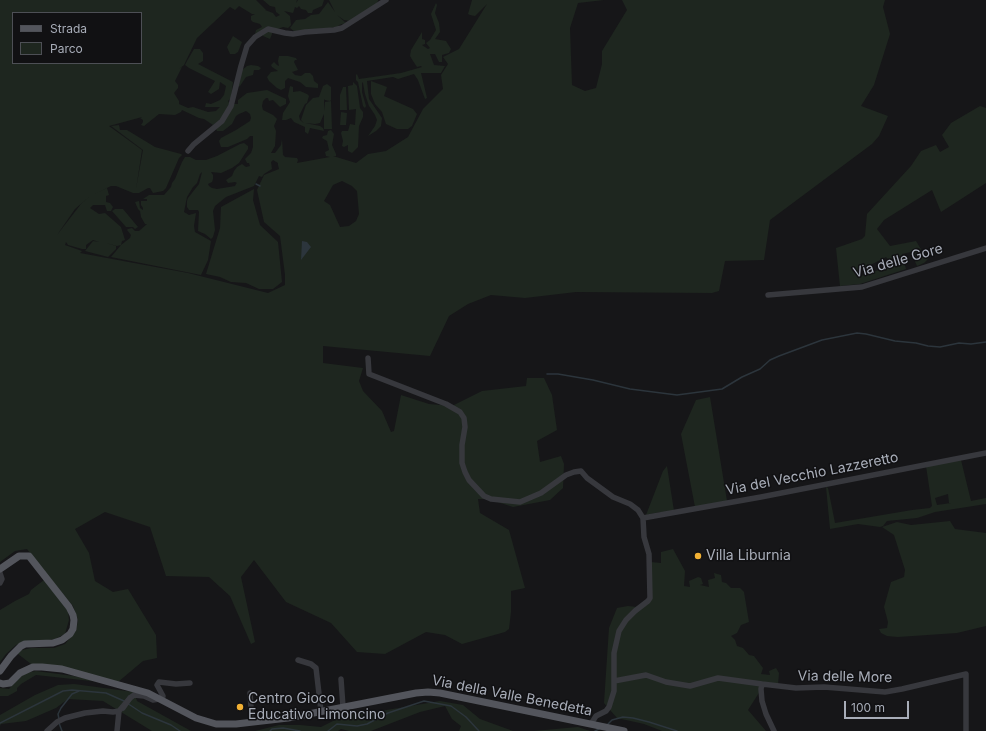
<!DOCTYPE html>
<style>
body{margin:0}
#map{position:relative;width:986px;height:731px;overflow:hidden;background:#161618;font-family:Inter,sans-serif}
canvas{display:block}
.legend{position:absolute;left:12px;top:12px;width:130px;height:52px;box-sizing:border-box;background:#111113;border:1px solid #4d4f55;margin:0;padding:5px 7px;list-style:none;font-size:12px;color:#a8adb8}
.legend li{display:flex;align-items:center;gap:8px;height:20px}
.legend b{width:20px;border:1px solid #4d4f55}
.scale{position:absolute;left:844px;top:701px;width:65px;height:18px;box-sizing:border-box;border:2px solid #a8adb8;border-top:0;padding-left:5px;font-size:12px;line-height:14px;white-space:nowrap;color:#a8adb8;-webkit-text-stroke:3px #111113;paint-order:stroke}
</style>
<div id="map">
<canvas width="986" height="731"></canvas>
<ul class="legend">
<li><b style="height:5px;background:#53555c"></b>Strada</li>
<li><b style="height:11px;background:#1e261f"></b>Parco</li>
</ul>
<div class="scale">100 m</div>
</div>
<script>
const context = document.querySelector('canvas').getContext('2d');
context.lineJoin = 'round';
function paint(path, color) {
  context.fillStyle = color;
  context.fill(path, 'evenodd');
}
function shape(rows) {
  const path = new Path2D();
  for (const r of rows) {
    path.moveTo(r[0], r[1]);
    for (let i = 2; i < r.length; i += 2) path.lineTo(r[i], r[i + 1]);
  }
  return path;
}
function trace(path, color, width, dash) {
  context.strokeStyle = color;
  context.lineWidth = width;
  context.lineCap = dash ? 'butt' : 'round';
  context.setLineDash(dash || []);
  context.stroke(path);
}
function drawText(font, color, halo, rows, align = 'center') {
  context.font = font + ' Inter,sans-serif';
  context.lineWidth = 3;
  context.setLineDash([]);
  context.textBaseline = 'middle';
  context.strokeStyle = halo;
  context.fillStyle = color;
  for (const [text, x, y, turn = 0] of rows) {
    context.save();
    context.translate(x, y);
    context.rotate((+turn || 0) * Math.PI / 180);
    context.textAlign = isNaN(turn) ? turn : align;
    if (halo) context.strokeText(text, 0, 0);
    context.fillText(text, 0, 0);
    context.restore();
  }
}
const green = shape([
 [0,0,256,0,266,10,265,10,273,13,276,17,280,15,276,12,275,7,270,6,263,0,297,0,296,3,298,0,324,0,322,6,313,10,312,13,308,13,306,10,301,9,299,6,297,8,295,7,293,13,284,11,290,16,291,25,288,28,283,27,272,31,272,34,270,39,263,36,262,34,255,34,256,30,262,27,260,24,253,22,251,20,251,16,255,14,252,14,239,6,235,10,230,7,197,38,184,65,179,69,182,67,175,81,178,85,178,88,174,93,179,101,179,104,188,108,193,107,208,112,216,111,220,107,205,107,206,103,211,104,220,100,224,95,226,86,220,82,219,89,211,94,208,92,215,81,189,68,185,65,187,61,194,49,200,49,203,53,203,61,198,64,233,82,231,98,228,101,230,104,222,119,213,125,204,119,199,118,182,110,181,112,175,115,159,114,144,126,141,125,143,122,143,120,140,118,142,117,109,126,142,150,136,189,143,150,111,126,119,125,120,130,127,130,155,147,181,154,182,155,179,158,166,188,163,191,153,193,150,188,148,188,139,193,133,193,116,186,111,186,90,196,75,209,57,235,81,204,90,196,107,188,109,195,106,196,106,202,110,203,113,207,111,211,107,211,105,205,93,205,90,208,99,214,105,213,121,227,125,240,122,241,121,245,117,246,106,243,116,246,116,249,108,257,85,251,93,241,99,242,93,240,86,245,86,249,82,249,68,245,66,242,65,245,82,251,80,253,188,273,268,293,285,285,285,275,280,236,264,222,257,190,264,175,279,169,278,165,278,163,273,160,271,162,272,169,264,174,262,177,259,176,254,186,226,197,215,206,213,211,215,230,213,237,211,239,205,234,198,231,199,212,198,210,189,210,187,207,187,201,188,198,199,184,202,172,200,174,197,183,193,187,187,197,184,212,189,215,196,213,194,226,195,232,211,241,208,260,201,275,111,257,121,245,130,238,131,235,127,230,128,229,132,228,135,231,139,231,147,224,145,224,141,217,140,211,138,209,135,202,139,201,140,208,143,210,143,208,141,205,141,201,147,201,147,199,143,199,149,195,164,195,171,187,172,183,175,179,182,162,185,157,190,157,196,160,206,160,217,156,240,144,244,143,248,146,248,149,239,163,232,168,221,173,211,172,213,175,213,179,212,182,208,184,209,186,212,188,217,189,235,186,236,184,237,183,235,182,228,183,226,180,232,176,234,171,237,167,242,164,246,167,250,166,249,163,247,163,245,159,251,153,253,147,253,136,250,136,247,139,228,147,221,147,219,141,221,138,236,130,250,121,251,118,250,114,246,111,239,114,236,116,232,124,223,131,217,131,216,129,233,104,238,104,238,100,247,93,267,90,286,99,286,104,280,107,273,100,269,101,268,98,266,98,263,101,262,106,263,110,273,115,277,119,274,126,276,131,275,146,271,153,275,153,281,145,282,139,283,155,285,157,297,158,298,160,297,163,330,157,326,156,325,152,329,150,327,141,322,138,323,136,327,135,328,131,331,130,334,134,332,145,336,154,336,156,333,156,356,163,368,154,386,151,408,137,423,109,443,89,441,75,448,64,443,57,459,49,487,4,475,16,470,15,468,14,472,0,604,0,578,3,570,28,572,85,585,91,596,88,602,64,602,51,627,10,622,0,885,0,883,7,890,34,874,85,861,106,888,116,879,136,872,144,770,220,764,260,725,261,719,291,712,293,576,292,525,298,491,295,468,304,449,316,430,356,323,346,323,363,363,368,359,381,363,391,382,411,391,432,394,431,401,395,429,404,452,406,482,391,526,386,527,378,544,378,552,395,557,430,537,441,540,462,561,456,564,464,563,488,550,500,513,507,488,499,478,499,480,513,509,530,525,588,511,591,511,612,509,629,505,632,462,644,445,635,426,632,385,654,357,652,331,623,286,602,254,560,241,577,255,642,251,644,230,596,209,577,166,576,150,527,105,512,75,529,89,553,95,581,113,592,128,589,156,635,157,658,143,661,118,682,57,667,31,664,18,654,18,651,31,648,54,648,65,644,76,631,78,620,73,606,44,571,27,549,15,551,0,562],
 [13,13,141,13,141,63,13,63],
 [342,181,352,186,357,191,359,214,356,221,349,226,340,227,330,205,324,201,333,185],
 [329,0,378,0,378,1,376,5,350,21,344,20,337,15,346,23,339,25,338,27,295,32,290,28,296,20,305,19,311,15,319,14,328,2,335,12],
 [436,3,437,5,435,13,439,23,440,32,435,39,446,41,451,49,449,53,442,55,442,62,439,62,435,54,430,54,434,65,445,66,441,73,421,73,427,98,425,99,418,80,414,74,398,79,393,77,367,81,369,99,382,118,381,126,376,131,368,136,375,126,377,120,375,115,369,106,365,94,363,83,362,82,362,92,366,106,365,108,363,106,358,82,356,80,356,75,357,74,359,79,401,73,422,67,421,66,417,67,413,61,410,56,411,50,422,32,422,39,425,40,425,44,422,45,428,49,430,48,426,43,430,40,436,30,431,14],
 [233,36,242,42,238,52,235,54,230,54,227,47],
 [279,56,288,56,296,58,297,60,295,60,294,62,298,70,292,72,295,75,301,76,305,73,310,73,313,76,314,81,318,84,318,88,306,87,300,82,288,78,285,81,285,88,281,90,277,88,269,81,267,77,271,72,278,71,272,67,271,65,274,62,277,65,279,66,278,61],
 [251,65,258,66,261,68,259,70,254,70,253,75,246,77,240,86,238,87,242,70,247,66],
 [371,81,387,87,384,96,413,109,417,114,412,126,408,129,397,129,386,124,382,112,375,104,371,94],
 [353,82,357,86,360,108,363,112,363,117,359,126,358,147,352,153,348,151,348,145,344,147,342,146,343,141,341,133,342,131,348,131,350,124,355,125,356,109,349,110,348,86,353,85],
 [327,84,331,87,331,100,330,101,325,100,324,99,324,111,325,102,331,101,332,129,324,129,324,114,320,123,315,124,305,123,320,126,323,128,324,131,310,128,308,134,305,132,305,127,294,122,291,118,286,120,282,120,283,113,290,102,288,96,290,86,293,87,293,92,300,91,307,94,309,96,307,103,305,104,299,116,300,120,304,123,301,120,306,105,313,98,319,97,323,86],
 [343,87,346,87,347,110,340,110,340,95],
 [980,106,986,108,986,183,941,212,932,190,884,220,877,229,890,246,916,241,925,256,929,258,924,263,917,266,911,252,902,254,906,269,860,284,840,286,836,248,862,239,865,236,867,214,911,166,921,151,936,145,940,152,949,147,942,135,951,123],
 [886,257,893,265,861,276,857,272],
 [341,112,347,113,346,125,340,125],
 [254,189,253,200,260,225,278,242,282,282,273,289,259,289,246,283,231,282,220,277,206,274,220,228,221,207],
 [115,209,123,209,138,227,135,229,133,227,126,227,112,211],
 [710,397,727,501,695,507,681,434,696,400],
 [961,460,971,501,986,498,986,504,935,512,917,518,887,521,883,526,880,527,858,524,830,529,826,487,828,488,835,523,912,510,930,508,932,506,926,466],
 [948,494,949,503,951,503,937,505,935,498],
 [667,466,674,511,664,513,660,512,646,515,663,471],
 [950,521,955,529,986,533,986,626,957,633,898,637,887,636,881,633,879,629,887,628,888,622,884,607,891,582,904,577,905,570,894,535,882,527,897,522,911,525],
 [673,549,685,571,684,586,690,587,689,581,698,577,701,578,703,584,700,585,709,587,708,580,715,578,714,573,721,575,722,582,726,583,731,588,740,588,744,592,749,622,741,625,737,633,731,636,735,640,737,646,743,648,749,655,754,656,763,668,761,674,770,675,769,671,776,668,779,673,778,685,764,685,748,710,766,731,662,731,644,724,617,718,604,703,609,628,617,608,628,606,637,607,647,605,651,562,661,563,661,552],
 [44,580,68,611,69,620,65,634,55,639,44,641,25,642,16,645,6,654,0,662,0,610,15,601,29,594,31,590],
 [36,671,74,676,100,682,36,675,21,684,17,688,17,691,8,696,0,696,0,688,9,689,17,680,26,673],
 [74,684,134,692,137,701,191,731,152,731,103,701,68,699,56,708,26,721,1,724,0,726,0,715,35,695,58,685],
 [440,701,463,705,480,719,513,731,459,731,461,726,452,719,445,706,420,712,371,731,349,731,341,729,338,731,255,731,279,725,300,725,321,727,347,714,363,714],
 [578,727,590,731,534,731]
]);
const water = shape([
 [302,241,307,242,311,247,301,260]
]);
const stream = shape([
 [256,184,260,186],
 [547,374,558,374,593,380,630,389,677,395,722,389,742,377,760,369,770,360,779,356,822,340,857,333,866,334,895,341,916,343,928,346,940,347,959,343,971,344,986,342],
 [127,703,142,713,171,725,180,731],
 [59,719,58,714,61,708,72,694,79,691],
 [0,723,63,691,72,690,106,693,124,701],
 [59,723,62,731],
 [608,724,612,720,623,717,633,718,649,722,677,731],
 [270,731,272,729,283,728,300,731],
 [328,731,337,724,357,726,367,724,388,713,424,701,451,706,466,717,479,731],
 [595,731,601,728]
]);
const minor = shape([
 [188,151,194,144,222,121,231,106,241,66,247,46,255,37,268,29,285,33,293,34,305,32,334,30,342,28,386,0],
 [768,295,862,287,986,248],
 [368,358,369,374,446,404,460,412,464,418,465,427,462,445,462,463,465,472,469,480,484,496,491,499,520,502,541,493,566,475,574,472,581,471,587,478,613,497,630,504,638,510,643,518,644,537,649,554,650,598,648,601,635,611,626,620,619,631,614,653,614,691,609,707,606,711,596,716,591,724],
 [643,518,761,497,986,453],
 [0,573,2,579,0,583],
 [298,660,311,664,316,668,321,711],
 [341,679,343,707],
 [614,681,646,675,666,682,690,686,718,678,762,684],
 [250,693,252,722],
 [162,700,163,696,157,685,159,682,176,684,190,683],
 [47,731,57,722,65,718,85,713,103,711,113,712,119,711,130,698,134,695,144,696,153,700,159,699],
 [117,731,119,711],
 [774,731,766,714,762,701,761,689,762,684,796,688,824,687,885,692,902,689,966,674,966,731]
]);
const major = shape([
 [0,569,19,556,29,556,69,607,73,615,74,620,73,629,70,634,62,640,53,643,25,644,21,646,11,656,0,671],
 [0,683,3,684,10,683,20,673,33,667,42,667,62,669,148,693,196,718,216,724,236,724,288,718,416,693,428,692,440,693,624,731]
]);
const minorBridge = shape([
 [123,708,130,698]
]);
const markers = [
 [698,556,4,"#f2b134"],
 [240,707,4,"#f2b134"]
];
const streetNames = [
 ["Via delle Gore",898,261,-16],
 ["Via del Vecchio Lazzeretto",812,474,-11],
 ["Via delle More",845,677,1],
 ["Via della Valle Benedetta",512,696,11]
];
const poiNames = [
 ["Villa Liburnia",706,556],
 ["Centro Gioco",248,699],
 ["Educativo Limoncino",248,715]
];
paint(green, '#1e261f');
paint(water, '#2c353c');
trace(stream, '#2c353c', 1.5);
trace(minor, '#37383d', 5.5);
trace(major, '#53555c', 7);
trace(minorBridge, '#37383d', 5.5);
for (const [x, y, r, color] of markers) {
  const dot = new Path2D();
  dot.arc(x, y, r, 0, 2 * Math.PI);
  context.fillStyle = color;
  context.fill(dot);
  trace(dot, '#111113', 1.5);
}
drawText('14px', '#a8adb8', '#111113', streetNames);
drawText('14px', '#a8adb8', '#111113', poiNames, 'left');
</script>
